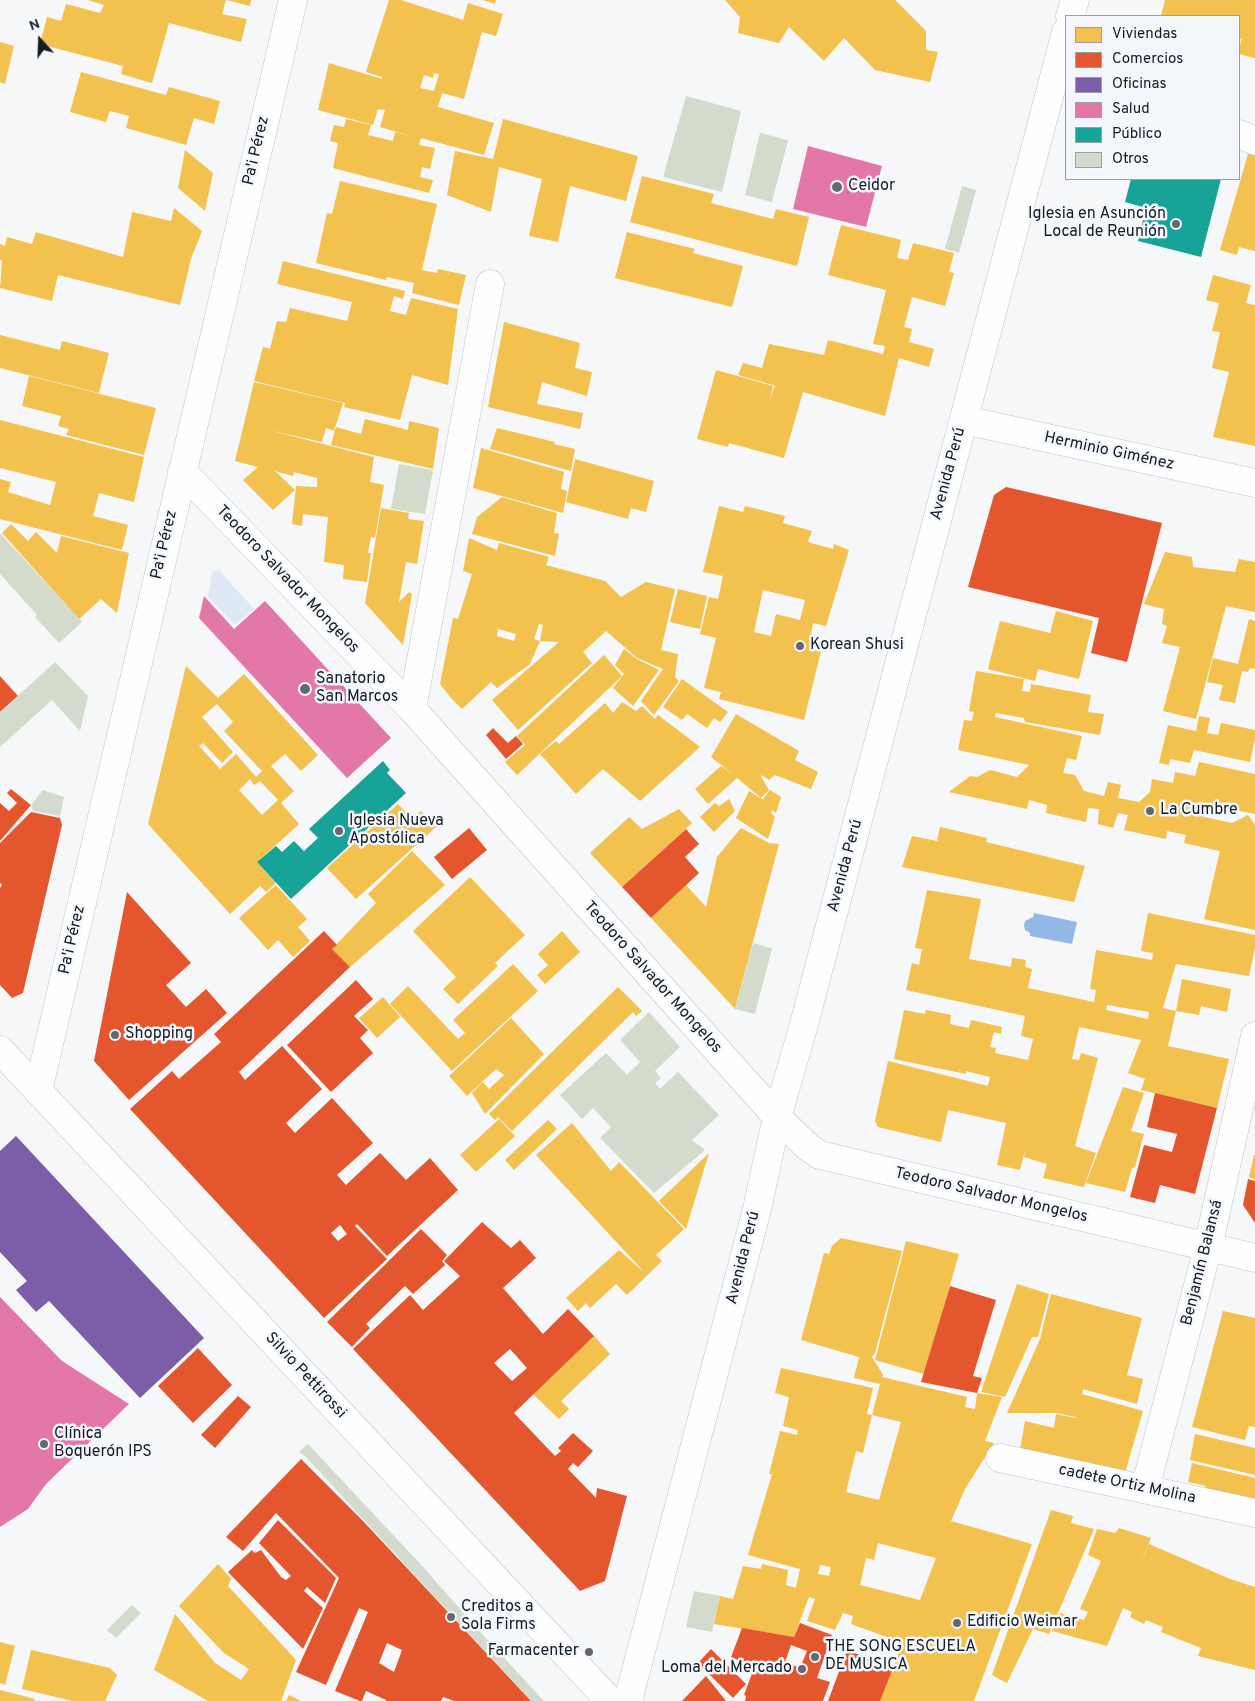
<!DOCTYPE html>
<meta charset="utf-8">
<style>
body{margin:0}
#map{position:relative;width:1255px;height:1701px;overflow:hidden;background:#f5f7f9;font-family:Overpass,sans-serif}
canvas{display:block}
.legend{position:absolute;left:1065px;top:15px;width:175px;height:165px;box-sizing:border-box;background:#f3f6fb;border:1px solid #9a9fa5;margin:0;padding:6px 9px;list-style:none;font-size:15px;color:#151c24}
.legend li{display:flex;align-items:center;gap:10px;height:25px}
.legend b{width:25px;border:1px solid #9a9fa5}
.north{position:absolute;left:15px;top:15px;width:50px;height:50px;-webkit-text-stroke:4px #f3f6fb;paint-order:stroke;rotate:340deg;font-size:14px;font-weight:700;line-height:20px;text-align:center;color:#151c24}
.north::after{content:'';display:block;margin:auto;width:18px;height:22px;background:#151c24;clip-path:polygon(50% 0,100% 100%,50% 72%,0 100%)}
</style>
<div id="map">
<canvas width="1255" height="1701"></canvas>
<ul class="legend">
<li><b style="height:14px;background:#f2c14e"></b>Viviendas</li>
<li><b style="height:14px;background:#e4572e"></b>Comercios</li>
<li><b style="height:14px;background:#7b5ea7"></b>Oficinas</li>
<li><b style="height:14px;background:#e377a8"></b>Salud</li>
<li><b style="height:14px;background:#17a398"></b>Público</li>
<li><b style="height:14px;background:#d4dbcc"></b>Otros</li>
</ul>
<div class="north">N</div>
</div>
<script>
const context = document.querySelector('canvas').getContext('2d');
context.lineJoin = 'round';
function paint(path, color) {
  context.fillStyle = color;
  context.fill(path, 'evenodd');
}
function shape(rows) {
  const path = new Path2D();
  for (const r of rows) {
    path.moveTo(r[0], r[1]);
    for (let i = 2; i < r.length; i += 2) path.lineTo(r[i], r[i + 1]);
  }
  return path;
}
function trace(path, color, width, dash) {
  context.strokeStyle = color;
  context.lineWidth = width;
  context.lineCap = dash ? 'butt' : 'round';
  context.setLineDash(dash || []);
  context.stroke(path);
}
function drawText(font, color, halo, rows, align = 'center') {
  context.font = font + ' Overpass,sans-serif';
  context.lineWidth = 5;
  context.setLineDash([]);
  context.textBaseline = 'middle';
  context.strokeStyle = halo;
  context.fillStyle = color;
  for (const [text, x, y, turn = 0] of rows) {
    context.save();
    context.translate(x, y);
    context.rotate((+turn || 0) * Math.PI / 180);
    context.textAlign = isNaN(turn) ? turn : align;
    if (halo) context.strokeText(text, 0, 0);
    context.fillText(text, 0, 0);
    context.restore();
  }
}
const green = shape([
 [219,570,254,609,235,625,208,597,212,572]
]);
const water = shape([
 [1034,913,1077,922,1072,944,1030,936,1030,933,1025,930,1024,925,1025,921,1033,917]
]);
const homes = shape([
 [88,0,226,0,222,14,247,19,241,42,169,23,152,83,121,74,123,66,40,44,47,17,61,21,66,4,100,13,104,5],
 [227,0,251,0,250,6],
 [389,0,401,0,463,20,468,3,503,14,496,36,482,32,464,99,442,93,438,107,494,123,484,155,421,138,419,145,435,148,430,169,422,167,420,177,433,180,429,193,333,168,338,143,330,141,334,125,344,127,346,119,371,125,368,135,393,141,395,132,414,137,380,127,385,110,378,109,373,125,318,110,329,63,382,79,382,77,366,72],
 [434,73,439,74,434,91,420,88,424,75,433,78],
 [483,0,496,0,495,4],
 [725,0,895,0,926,31,926,50,938,52,930,82,875,70,844,38,824,61,789,27,779,43,738,33,740,17],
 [1165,0,1255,0,1255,58,1239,54,1241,39,1239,39,1239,16,1161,16],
 [0,42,14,46,5,84,0,82],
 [81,72,166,95,169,87,220,101,214,124,194,118,186,145,126,128,129,116,110,111,106,122,70,112],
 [503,119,638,156,626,201,570,186,558,242,529,236,542,179,499,167,491,212,447,195,455,151,493,159],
 [1251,144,1255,145,1255,251,1239,247,1237,255,1220,250],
 [185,150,213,173,205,211,178,188],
 [642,176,714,194,711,203,773,219,776,209,809,217,797,266,630,222],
 [340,181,437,204,422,270,437,273,438,269,466,275,459,305,412,293,414,283,387,277,386,280,316,263,327,213,332,214],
 [174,208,202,231,191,259,180,305,58,275,52,301,0,288,2,260,0,260,0,244,5,246,7,237,32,244,36,232,123,257,132,212,171,221],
 [841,225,901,240,897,258,908,260,913,243,954,253,949,272,954,273,945,306,912,297,904,327,912,329,909,342,934,349,929,367,899,358,885,416,803,392,784,458,729,443,728,447,697,439,716,370,773,386,770,400,774,387,776,386,738,375,743,363,762,368,769,344,824,355,828,340,883,354,885,346,873,344,886,290,828,275],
 [627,232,695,249,693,253,743,266,732,307,615,278],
 [283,261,405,291,403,299,394,296,390,311,406,315,411,298,458,309,448,385,412,375,400,420,344,407,345,403,254,381,263,347,270,349,277,321,286,322,290,308,347,321,352,302,277,284],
 [1213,275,1251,285,1246,303,1255,305,1255,446,1213,437,1229,372,1212,368,1220,332,1212,331,1219,303,1206,300],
 [504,322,580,343,575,368,592,372,587,396,542,382,537,404,583,413,580,429,488,407],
 [0,335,60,350,62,341,109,353,99,393,0,368],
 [29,376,156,408,144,455,66,435,69,429,58,426,61,416,22,406],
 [254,382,343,403,334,431,326,428,322,442,268,430,374,457,370,482,384,485,375,538,371,537,368,553,371,553,367,582,343,579,344,565,324,562,328,517,303,514,302,526,292,524,296,486,317,487,317,478,294,472,293,476,275,471,295,490,273,510,243,480,258,467,235,461],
 [365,419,408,430,409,421,439,428,433,469,331,445,336,427,361,434],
 [0,420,144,457,134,502,99,493,93,516,128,525,122,550,0,519,0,479,11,482,8,492,50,505,56,482,0,468],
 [497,428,555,442,554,444,575,449,571,471,490,449],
 [481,448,564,472,561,489,567,491,563,513,473,488],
 [575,459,654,481,646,512,631,508,628,519,566,502],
 [502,497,557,513,554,533,559,534,555,556,472,534,477,517],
 [719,506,743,512,745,506,785,516,783,523,812,531,808,542,833,549,834,544,849,550,826,626,813,623,810,640,823,643,804,720,719,699,721,692,704,688,716,638,700,634,709,597,718,599,723,576,703,572],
 [763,590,805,600,800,620,776,614,771,636,754,632],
 [381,508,409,513,408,519,424,521,417,564,406,562,399,602,409,592,412,594,403,645,365,603],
 [11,524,28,541,36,532,57,553,61,536,129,553,117,613,101,599,79,619,2,533],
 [469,538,497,550,499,543,549,557,546,565,605,581,621,597,646,582,675,589,661,650,678,654,675,677,679,681,654,715,641,701,663,669,637,658,606,631,583,652,592,663,518,730,492,700,559,642,540,641,530,664,497,688,491,682,462,709,451,698,440,684,453,618,458,619,472,574,463,571],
 [539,624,543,625,540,641,534,639],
 [498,629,516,634,514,641,497,636],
 [1165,552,1192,557,1193,567,1235,572,1239,559,1255,562,1255,612,1226,606,1196,719,1163,711,1180,647,1162,643,1167,626,1162,624,1164,609,1144,604],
 [678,589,707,596,700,629,670,622],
 [1056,611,1093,621,1079,679,1038,669,1035,681,988,669,1000,621,1050,633],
 [1249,619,1255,621,1255,669,1250,668,1248,672,1242,671,1235,703,1219,700,1223,685,1207,682,1213,658,1238,664],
 [624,649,637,659,659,670,633,706,613,688,624,674,615,665],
 [604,655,622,676,517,775,505,762,525,745,517,736],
 [186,666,218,698,244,674,318,755,301,771,285,754,271,766,294,791,281,803,299,824,257,862,276,883,266,892,260,886,230,914,148,824],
 [217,704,233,722,224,731,262,771,256,777,236,754,220,769,199,746,203,743,222,763,233,752,202,717],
 [250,779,254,785,260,781,278,800,262,815,239,790],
 [976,671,1024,679,1022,691,1030,692,1031,684,1091,695,1088,712,1104,714,1100,735,1025,722,1024,718,996,713,995,717,1082,736,1076,760,1067,758,1063,773,1075,775,1084,791,1104,796,1108,782,1121,785,1118,798,1139,802,1150,792,1152,779,1173,783,1175,772,1195,776,1199,762,1255,774,1255,814,1198,802,1204,817,1232,823,1248,815,1255,825,1255,930,1204,919,1220,851,1184,843,1186,835,1167,831,1166,839,1124,830,1128,815,1118,813,1113,828,1098,824,1099,809,1088,808,1086,822,1046,813,1047,805,1029,800,1027,809,949,792,970,776,977,777,990,770,1017,777,1029,765,958,750,964,720,972,721,974,712,969,711],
 [682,679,728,712,720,722,714,718,707,728,687,714,682,720,663,707],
 [622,702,636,711,642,706,655,719,658,715,700,747,640,801,603,769,576,794,540,754,556,741,559,744,605,703,613,713],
 [736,714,799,751,795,760,818,772,811,789,775,775,769,780,762,775,761,777,769,790,761,798,737,778,708,804,695,789,721,766,734,775,711,757],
 [1199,716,1210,718,1207,733,1218,735,1221,723,1255,730,1255,739,1250,762,1194,750,1190,763,1170,759,1169,765,1159,763,1168,725,1196,731],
 [770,790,781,797,776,813,772,810,771,813,775,817,768,839,736,818,749,791,765,801,763,799],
 [729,799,735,811,714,832,700,817,715,803,719,806],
 [398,804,412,818,421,811,436,827,356,899,327,868],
 [679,809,692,823,622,887,590,853,629,817,642,829],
 [940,827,987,838,986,842,1085,866,1074,902,902,867,912,836,937,841],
 [741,828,769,843,779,844,735,1009,651,918,686,885,706,907,717,857],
 [412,851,445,885,350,967,332,949,376,903,368,894],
 [470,877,525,935,495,963,498,966,458,1004,443,989,456,977,413,931],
 [276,885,307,919,298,927,310,941,293,957,278,940,268,950,239,918],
 [927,890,981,899,969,959,1011,967,1012,958,1026,960,1025,967,1032,969,1028,988,1094,1002,1096,990,1090,989,1096,950,1152,960,1153,953,1141,951,1148,913,1255,935,1255,948,1249,976,1176,964,1163,1008,1176,1011,1168,1046,1229,1059,1217,1108,1141,1090,1145,1079,1128,1073,1141,1040,1079,1027,1072,1059,1079,1060,1081,1053,1098,1058,1075,1146,1096,1153,1084,1187,1043,1178,1047,1164,1024,1157,1025,1150,1020,1170,997,1165,1006,1123,948,1110,941,1142,878,1127,875,1121,888,1061,988,1086,990,1077,966,1071,966,1074,894,1059,904,1010,925,1014,926,1010,951,1015,950,1024,969,1028,971,1020,1002,1027,1001,1034,994,1032,990,1047,996,1048,995,1053,1028,1060,1033,1039,1021,1036,1025,1016,906,990,912,963,919,965,922,949,915,948],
 [1107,1005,1149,1012,1148,1019,1106,1010],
 [562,931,580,952,545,984,537,975,548,965,538,954],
 [513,964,538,991,452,1071,390,1004,408,986,458,1039,465,1033,453,1020],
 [1182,979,1231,989,1227,1012,1201,1006,1199,1015,1176,1011],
 [618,987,642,1011,636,1016,633,1012,512,1131,498,1117,495,1120,489,1114],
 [383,997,400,1017,377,1038,359,1018],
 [511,1018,544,1054,485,1114,472,1093,483,1082,489,1089,504,1075,496,1069,467,1096,449,1076],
 [1123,1087,1144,1093,1131,1131,1144,1134,1135,1167,1132,1168,1125,1192,1086,1183],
 [499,1119,515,1136,476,1172,460,1155],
 [548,1120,557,1129,514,1170,505,1160],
 [572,1123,611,1171,619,1162,684,1229,656,1255,662,1261,627,1295,616,1284,590,1308,586,1303,578,1311,566,1298,619,1250,645,1273,536,1155],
 [709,1153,686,1229,659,1201],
 [1254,1155,1255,1155,1255,1179,1249,1177],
 [841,1238,902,1251,875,1353,872,1357,883,1375,882,1377,967,1397,965,1407,975,1409,977,1393,1002,1397,985,1441,994,1443,965,1489,951,1521,1032,1544,974,1701,879,1701,903,1643,851,1624,853,1616,843,1613,835,1630,807,1621,815,1599,809,1597,794,1637,714,1624,720,1596,733,1599,743,1566,761,1569,762,1564,788,1570,786,1585,796,1588,800,1569,748,1555,772,1474,769,1474,780,1431,797,1435,798,1430,783,1426,789,1397,775,1393,781,1368,873,1388,867,1414,872,1415,880,1384,854,1378,859,1357,801,1340,824,1253,829,1254,832,1246],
 [872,1415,901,1422,879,1500,846,1492,856,1451,863,1453],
 [878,1543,936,1558,920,1600,860,1585,866,1558,874,1560],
 [820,1565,831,1567,829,1576,818,1574],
 [906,1241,959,1254,924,1374,875,1360],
 [1017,1284,1049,1294,1038,1337,1032,1337,1005,1397,981,1392],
 [1051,1294,1142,1318,1127,1375,1143,1379,1137,1404,1083,1389,1082,1394,1143,1411,1125,1473,1020,1450,1025,1421,1054,1428,1056,1414,1075,1418,1076,1417,1056,1413,1007,1413,1040,1339],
 [1223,1311,1255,1318,1255,1427,1249,1426,1245,1440,1192,1427],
 [594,1336,610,1354,561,1401,569,1409,559,1419,533,1394],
 [1195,1434,1255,1448,1255,1475,1190,1460],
 [1192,1463,1255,1478,1255,1510,1205,1493,1206,1486,1188,1482],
 [1051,1510,1073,1516,1071,1523,1094,1529,1049,1634,1033,1629,1007,1683,992,1675],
 [1119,1528,1151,1538,1136,1576,1149,1544,1230,1579,1255,1587,1255,1670,1198,1656,1201,1648,1161,1632,1163,1627,1146,1620,1144,1624,1130,1617,1132,1612,1123,1608,1107,1646,1052,1631,1060,1613,1084,1620,1088,1612,1080,1609,1101,1561,1088,1555,1097,1529,1115,1533],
 [218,1564,231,1579,228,1586,296,1660,281,1701,208,1701,154,1670,175,1614,215,1663,241,1680,249,1669,224,1653,179,1606],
 [0,1642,15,1646,5,1685,0,1683],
 [31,1650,110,1668,117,1675,105,1701,73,1701,22,1689],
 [0,1690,35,1699,34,1701,0,1701],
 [289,1695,301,1701,286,1701]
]);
const shops = shape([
 [1006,487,1162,523,1127,662,1091,653,1099,618,968,587,994,495],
 [0,676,18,696,0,712],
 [493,728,508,743,516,736,523,744,506,759,486,735],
 [11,789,31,805,0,841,0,803,9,811,17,803,7,793],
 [31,812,60,818,62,825,23,993,12,998,0,985,0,888,2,885,0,883,0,843],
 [469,828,487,850,452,879,434,857],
 [686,829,699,844,685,857,699,873,651,918,622,887],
 [127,892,191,963,166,985,186,1007,206,989,227,1013,129,1100,94,1061],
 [324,931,337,945,332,949,350,967,239,1072,245,1080,282,1046,322,1089,286,1123,295,1133,332,1098,373,1143,337,1175,346,1185,380,1153,406,1180,430,1158,458,1190,387,1256,357,1224,355,1226,387,1259,324,1318,130,1109,172,1071,179,1079,221,1042,214,1034],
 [340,1225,347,1234,338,1241,331,1233],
 [356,980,373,999,354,1016,368,1030,360,1038,373,1053,331,1092,287,1045],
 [1155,1093,1217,1108,1195,1194,1160,1185,1155,1203,1130,1197,1144,1145,1172,1152,1177,1134,1147,1127],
 [1248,1179,1255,1181,1255,1223,1243,1205],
 [482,1222,511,1248,520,1240,536,1258,503,1288,543,1334,568,1309,594,1336,514,1413,555,1456,561,1451,558,1448,573,1433,593,1451,578,1467,573,1463,568,1469,596,1498,597,1488,627,1496,605,1581,580,1591,353,1349,410,1295,423,1310,460,1276,444,1261],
 [510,1349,527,1368,512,1381,494,1363],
 [421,1229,447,1255,442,1261,445,1265,413,1294,405,1286,366,1324,370,1328,352,1347,327,1322],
 [950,1286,996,1300,973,1376,982,1378,977,1393,921,1382],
 [198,1348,232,1385,193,1423,158,1386],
 [238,1396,251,1407,215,1448,201,1435],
 [301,1459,364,1522,531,1701,454,1701,443,1697,441,1701,386,1701,386,1700,366,1691,362,1701,360,1701,335,1691,368,1612,359,1608,326,1685,296,1672,339,1578,276,1513,243,1551,226,1537],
 [387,1643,402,1650,394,1672,379,1663],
 [278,1520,336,1578,325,1603,307,1587,304,1591,323,1608,303,1649,228,1572,252,1550,255,1553,261,1550,281,1577,286,1580,291,1576,259,1543],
 [800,1623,832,1635,817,1678,830,1682,823,1701,745,1701,746,1696,744,1695,754,1668,731,1657,742,1628,794,1637],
 [791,1645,807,1651,800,1668,785,1662],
 [711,1649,746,1684,733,1698,698,1663],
 [847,1650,893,1668,880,1701,828,1701],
 [706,1676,726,1701,682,1701]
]);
const offices = shape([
 [16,1136,204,1338,140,1398,49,1301,36,1312,16,1290,27,1281,0,1252,0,1151]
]);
const health = shape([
 [808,146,882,166,866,227,793,209],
 [204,596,234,629,265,601,391,738,347,778,199,618],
 [0,1297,62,1361,129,1404,46,1484,28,1509,0,1527]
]);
const public = shape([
 [1131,179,1221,179,1201,257,1138,241,1146,208,1125,202],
 [383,761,390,770,387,773,406,793,291,899,257,862,276,846,282,852,294,841,304,851,318,838,309,829]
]);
const building = shape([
 [686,96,741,111,722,192,663,177],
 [760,133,788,140,772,202,745,195],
 [962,186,976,190,959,253,945,249],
 [399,464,433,470,425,514,391,509],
 [0,533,82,622,59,643,35,617,37,615,0,574],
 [55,662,88,696,80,731,52,700,0,747,0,712],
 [43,790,64,797,60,816,33,811,31,805],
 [753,943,772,948,755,1014,735,1009],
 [649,1012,680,1047,655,1071,661,1078,655,1083,660,1089,678,1072,719,1115,692,1140,705,1150,654,1193,600,1138,611,1127,593,1108,582,1119,560,1095,606,1053,627,1075,640,1062,620,1040],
 [308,1444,425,1569,482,1634,544,1701,531,1701,305,1456,299,1452],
 [694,1591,720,1596,712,1632,686,1627],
 [132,1605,141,1613,116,1638,107,1630]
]);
const street = shape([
 [1239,134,1255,141],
 [964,420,1255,483],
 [182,471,412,709,777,1117],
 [412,709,490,284],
 [38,1091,293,0],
 [1000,1458,1255,1513],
 [1145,1489,1208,1247,1255,1036]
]);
const secondary = shape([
 [0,1050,610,1701],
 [777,1117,809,1148,820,1155,1255,1258]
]);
const primary = shape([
 [1070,16,1075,0],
 [628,1701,757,1209,777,1117,803,1028,1066,32]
]);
const markers = [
 [837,187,6,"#63696f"],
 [1176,224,5,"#63696f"],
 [800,646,5,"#63696f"],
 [305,689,6,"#63696f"],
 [1150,811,5,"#63696f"],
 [339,831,5,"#63696f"],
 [115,1035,5,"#63696f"],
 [44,1444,5,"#63696f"],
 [451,1617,5,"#63696f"],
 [957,1623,5,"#63696f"],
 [589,1652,5,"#63696f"],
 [815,1657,5,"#63696f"],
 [802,1669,5,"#63696f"]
];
const streetNames = [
 ["Pa'i Pérez",257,151,-77],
 ["Herminio Giménez",1109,452,12],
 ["Avenida Perú",949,474,-75],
 ["Pa'i Pérez",165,545,-77],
 ["Teodoro Salvador Mongelos",287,580,46],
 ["Avenida Perú",846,866,-75],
 ["Pa'i Pérez",73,940,-77],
 ["Teodoro Salvador Mongelos",652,978,48],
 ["Teodoro Salvador Mongelos",991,1196,13],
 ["Avenida Perú",744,1258,-76],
 ["Benjamín Balansá",1203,1263,-76],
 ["Silvio Pettirossi",305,1376,47],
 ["cadete Ortiz Molina",1127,1485,12]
];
const poiNames = [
 ["Ceidor",848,187],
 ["Iglesia en Asunción",1166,215,"right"],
 ["Local de Reunión",1166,233,"right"],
 ["Korean Shusi",810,646],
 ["Sanatorio",316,680],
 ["San Marcos",316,698],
 ["La Cumbre",1160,811],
 ["Iglesia Nueva",349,822],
 ["Apostólica",349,840],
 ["Shopping",125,1035],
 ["Clínica",54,1435],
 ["Boquerón IPS",54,1453],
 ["Creditos a",461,1608],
 ["Sola Firms",461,1626],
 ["Edificio Weimar",967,1623],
 ["THE SONG ESCUELA",825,1648],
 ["DE MUSICA",825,1666],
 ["Farmacenter",579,1652,"right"],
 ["Loma del Mercado",792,1669,"right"]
];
paint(green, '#dfe9f6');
paint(water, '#94b8e6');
paint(homes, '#f2c14e');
paint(shops, '#e4572e');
paint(offices, '#7b5ea7');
paint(health, '#e377a8');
paint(public, '#17a398');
paint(building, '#d4dbcc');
trace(street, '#bfc3c8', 29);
trace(secondary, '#bfc3c8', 29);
trace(primary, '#bfc3c8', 29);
trace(street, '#fefefe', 28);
trace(secondary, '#fefefe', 28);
trace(primary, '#fefefe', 28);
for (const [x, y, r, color] of markers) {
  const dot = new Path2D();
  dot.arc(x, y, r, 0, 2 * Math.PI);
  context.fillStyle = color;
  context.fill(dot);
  trace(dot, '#f3f6fb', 2);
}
drawText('16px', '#151c24', '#f3f6fb', streetNames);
drawText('16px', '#151c24', '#f3f6fb', poiNames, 'left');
</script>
